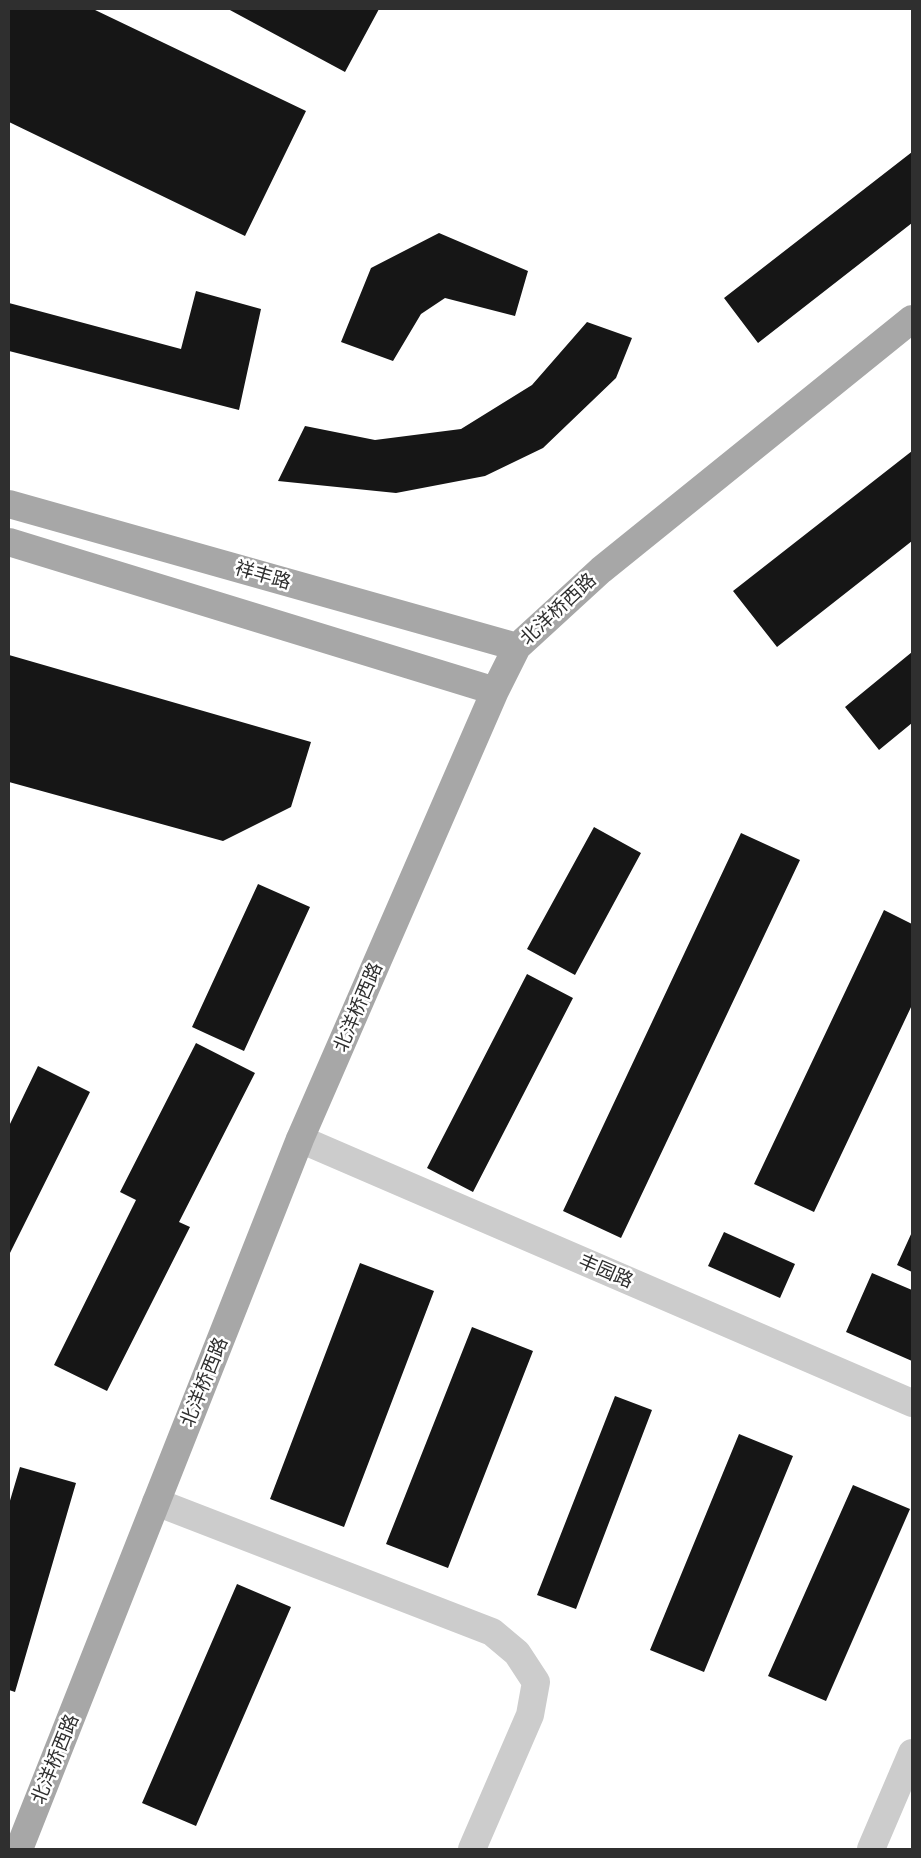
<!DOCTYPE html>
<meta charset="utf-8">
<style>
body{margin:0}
#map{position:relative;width:921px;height:1858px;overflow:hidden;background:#fff;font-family:Commissioner,sans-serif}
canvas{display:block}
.frame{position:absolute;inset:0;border:10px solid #2f2f2f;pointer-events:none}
</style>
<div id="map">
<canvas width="921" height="1858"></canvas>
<div class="frame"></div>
</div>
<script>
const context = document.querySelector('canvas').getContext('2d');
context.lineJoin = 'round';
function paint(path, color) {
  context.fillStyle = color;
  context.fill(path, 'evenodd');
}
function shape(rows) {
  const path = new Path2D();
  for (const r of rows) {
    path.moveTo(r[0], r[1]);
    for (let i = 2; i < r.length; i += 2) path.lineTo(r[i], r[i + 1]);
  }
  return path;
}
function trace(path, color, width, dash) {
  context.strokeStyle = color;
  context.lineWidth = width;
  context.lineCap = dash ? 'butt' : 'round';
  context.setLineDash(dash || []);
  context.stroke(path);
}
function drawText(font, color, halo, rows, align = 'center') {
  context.font = font + ' Commissioner,"Noto Sans SC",sans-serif';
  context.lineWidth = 5;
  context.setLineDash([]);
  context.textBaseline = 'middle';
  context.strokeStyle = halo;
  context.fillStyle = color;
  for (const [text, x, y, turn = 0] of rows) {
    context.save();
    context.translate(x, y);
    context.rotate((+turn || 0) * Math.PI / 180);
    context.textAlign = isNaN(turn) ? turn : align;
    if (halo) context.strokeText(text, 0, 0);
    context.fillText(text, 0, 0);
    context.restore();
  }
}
const building = shape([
 [9,9,93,9,306,111,245,236,9,122],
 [228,9,379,9,345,72],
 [912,152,912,223,758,343,724,298],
 [439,233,528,271,515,316,445,298,421,314,393,361,341,342,371,268],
 [196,291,261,309,239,410,9,351,9,303,181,349],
 [587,322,632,338,616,378,543,448,485,476,396,493,278,481,305,426,375,440,461,429,532,385],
 [912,451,912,541,777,647,733,591],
 [912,652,912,723,879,750,845,707],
 [9,655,311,742,291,807,223,841,9,782],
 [594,827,641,853,575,975,527,949],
 [741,833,800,860,621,1238,563,1211],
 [258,884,310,907,244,1051,192,1027],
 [884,910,912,924,912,1005,814,1212,754,1184],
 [527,974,573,998,473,1192,427,1168],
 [196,1043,255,1073,179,1222,190,1227,107,1391,54,1365,136,1200,120,1192],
 [38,1066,90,1092,9,1255,9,1126],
 [724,1232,795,1264,780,1298,708,1266],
 [912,1232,912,1272,897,1265],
 [360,1263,434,1291,344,1527,270,1499],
 [872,1273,912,1290,912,1361,846,1332],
 [472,1327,533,1351,448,1568,386,1544],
 [615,1396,652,1410,576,1609,537,1595],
 [739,1434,793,1456,704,1672,650,1650],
 [20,1467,76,1483,15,1692,9,1690,9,1504],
 [853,1485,910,1509,826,1701,768,1676],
 [237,1584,291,1607,196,1826,142,1803]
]);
const minor = shape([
 [300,1139,912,1403],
 [156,1502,492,1632,517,1653,536,1682,530,1715,472,1849],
 [871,1849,912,1753]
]);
const major = shape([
 [9,504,517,647],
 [9,542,495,691],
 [19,1849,300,1139,495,691,517,647,601,570,912,319]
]);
const streetNames = [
 ["祥丰路",263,575,16],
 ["北洋桥西路",558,609,-43],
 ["北洋桥西路",358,1007,-67],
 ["丰园路",606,1271,23],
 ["北洋桥西路",204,1382,-68],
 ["北洋桥西路",55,1759,-68]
];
paint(building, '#161616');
trace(minor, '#ccc', 28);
trace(major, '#a7a7a7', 28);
drawText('19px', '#2f2f2f', '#fff', streetNames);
</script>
